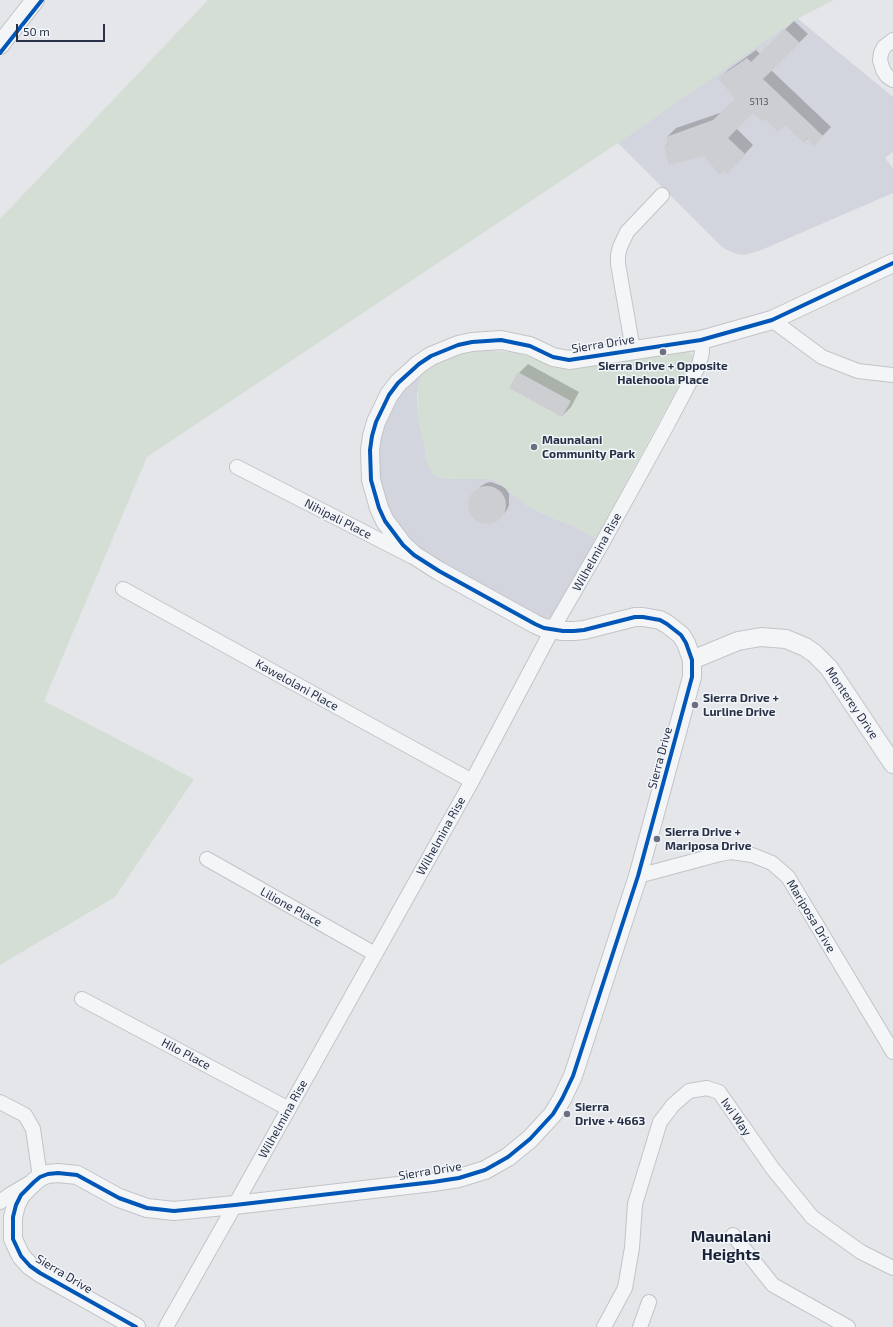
<!DOCTYPE html>
<style>
body{margin:0}
#map{position:relative;width:893px;height:1327px;overflow:hidden;background:#e4e6ea;font-family:"Exo 2",sans-serif}
canvas{display:block}
.scale{position:absolute;left:16px;top:24px;width:89px;height:18px;box-sizing:border-box;border:2px solid #283146;border-top:0;padding-left:5px;font-size:12px;line-height:14px;white-space:nowrap;color:#283146;-webkit-text-stroke:3px #f2f5f9;paint-order:stroke}
</style>
<div id="map">
<canvas width="893" height="1327"></canvas>
<div class="scale">50 m</div>
</div>
<script>
const context = document.querySelector('canvas').getContext('2d');
context.lineJoin = 'round';
function paint(path, color) {
  context.fillStyle = color;
  context.fill(path, 'evenodd');
}
function shape(rows) {
  const path = new Path2D();
  for (const r of rows) {
    if (r.length === 3) {
      path.moveTo(r[0] + r[2], r[1]);
      path.arc(r[0], r[1], r[2], 0, 2 * Math.PI);
      continue;
    }
    path.moveTo(r[0], r[1]);
    for (let i = 2; i < r.length; i += 2) path.lineTo(r[i], r[i + 1]);
  }
  return path;
}
function trace(path, color, width, dash) {
  context.strokeStyle = color;
  context.lineWidth = width;
  context.lineCap = dash ? 'butt' : 'round';
  context.setLineDash(dash || []);
  context.stroke(path);
}
function drawText(font, color, halo, rows, align = 'center') {
  context.font = font + ' "Exo 2",sans-serif';
  context.lineWidth = 3;
  context.setLineDash([]);
  context.textBaseline = 'middle';
  context.strokeStyle = halo;
  context.fillStyle = color;
  for (const [text, x, y, turn = 0] of rows) {
    context.save();
    context.translate(x, y);
    context.rotate((+turn || 0) * Math.PI / 180);
    context.textAlign = isNaN(turn) ? turn : align;
    if (halo) context.strokeText(text, 0, 0);
    context.fillText(text, 0, 0);
    context.restore();
  }
}
const built = shape([
 [797,18,893,97,893,152,885,158,893,168,893,193,759,251,744,255,737,254,725,249,720,245,618,143],
 [424,369,420,378,417,394,418,419,424,443,426,459,440,478,456,479,488,479,496,481,528,506,550,517,573,526,596,538,553,617,546,620,430,558,410,542,387,510,377,473,380,434,396,398]
]);
const green = shape([
 [208,0,834,0,797,19,618,143,147,457,44,701,194,779,115,897,0,965,0,219],
 [483,350,508,352,521,354,552,366,568,369,577,368,685,351,691,353,693,359,596,538,573,526,550,517,528,506,496,481,488,479,456,479,440,478,433,474,429,467,426,459,424,443,418,419,418,386,420,378,424,369,458,354]
]);
const shadow = shape([
 [794,21,808,34,771,70,831,127,814,145,808,138,804,142,785,123,765,118,753,111,736,128,753,145,736,164,704,155,665,146,669,142,667,137,676,128,723,112,736,99,720,78,728,70,756,50,760,54],
 [528,364,579,392,571,407,562,416,519,373],
 [491,482,502,486,506,489,509,494,509,505,507,510,498,519,488,523,482,522,473,516,469,505,470,500,481,486,486,483]
]);
const building = shape([
 [785,29,800,43,763,79,823,136,814,146,807,138,804,143,785,125,778,132,765,119,762,121,753,113,728,138,745,154,727,174,724,171,720,175,704,156,669,165,664,146,668,144,666,137,713,120,735,99,718,78,747,58,751,62],
 [518,372,571,401,562,417,509,388],
 [487,505,19]
]);
const minor = shape([
 [893,40,884,47,881,53,880,60,883,70,887,76,893,80],
 [772,320,822,357,858,371,893,375],
 [633,350,618,264,618,255,620,247,627,232,662,195],
 [237,467,411,556],
 [123,589,472,781],
 [207,859,375,954],
 [638,876,720,854,731,852,752,855,772,863,788,877,893,1052],
 [82,999,289,1109],
 [0,1102,25,1115,33,1129,40,1177],
 [0,1202,11,1194,28,1184],
 [733,1235,773,1285,848,1327],
 [166,1327,235,1205,472,781,552,630,600,547,665,429,699,365,702,352,701,340],
 [604,1327,625,1288,632,1248,635,1204,660,1122,673,1105,689,1091,707,1088,719,1092,773,1169,812,1217,861,1252,893,1268],
 [640,1327,649,1302]
]);
const tertiary = shape([
 [0,45,35,0],
 [692,660,738,641,761,637,786,639,805,647,814,653,829,668,893,764],
 [136,1327,40,1273,30,1266,21,1256,13,1239,13,1217,16,1205,21,1195,34,1182,40,1177,48,1174,58,1173,77,1175,119,1198,147,1208,174,1211,235,1205,433,1182,459,1178,485,1170,508,1157,530,1139,553,1114,562,1099,573,1076,638,876,692,677,692,660,686,643,681,635,667,624,660,620,643,617,635,617,584,630,574,631,563,631,544,628,535,624,439,571,414,555,403,545,385,521,379,508,371,480,370,450,372,436,376,422,389,395,398,383,419,364,431,356,458,345,472,342,501,340,530,346,553,357,569,360,701,340,772,320,893,263]
]);
const cycleway = shape([
 [0,53,42,0],
 [136,1327,40,1273,30,1266,21,1256,13,1239,13,1217,16,1205,21,1195,34,1182,40,1177,48,1174,58,1173,77,1175,119,1198,147,1208,174,1211,235,1205,433,1182,459,1178,485,1170,508,1157,530,1139,553,1114,562,1099,573,1076,638,876,692,677,692,660,686,643,681,635,667,624,660,620,643,617,635,617,584,630,574,631,563,631,544,628,535,624,439,571,414,555,403,545,385,521,379,508,371,480,370,450,372,436,376,422,389,395,398,383,419,364,431,356,458,345,472,342,501,340,530,346,553,357,569,360,701,340,772,320,893,263]
]);
const markers = [
 [663,352,4,"#6a707f"],
 [534,447,4,"#6a707f"],
 [695,705,4,"#6a707f"],
 [657,839,4,"#6a707f"],
 [567,1114,4,"#6a707f"]
];
const numberNames = [
 ["5113",759,102]
];
const streetNames = [
 ["Sierra Drive",603,344,-9],
 ["Nihipali Place",338,519,27],
 ["Wilhelmina Rise",597,552,-61],
 ["Kawelolani Place",297,685,29],
 ["Monterey Drive",852,703,56],
 ["Sierra Drive",660,758,-75],
 ["Wilhelmina Rise",441,836,-61],
 ["Lilione Place",291,907,29],
 ["Mariposa Drive",811,916,59],
 ["Hilo Place",186,1054,28],
 ["Iwi Way",736,1117,55],
 ["Wilhelmina Rise",283,1119,-61],
 ["Sierra Drive",430,1171,-9],
 ["Sierra Drive",64,1274,31]
];
const poiNames = [
 ["Sierra Drive + Opposite",663,366,"center"],
 ["Halehoola Place",663,380,"center"],
 ["Maunalani",542,440],
 ["Community Park",542,454],
 ["Sierra Drive +",703,698],
 ["Lurline Drive",703,712],
 ["Sierra Drive +",665,832],
 ["Mariposa Drive",665,846],
 ["Sierra",575,1107],
 ["Drive + 4663",575,1121]
];
const districtNames = [
 ["Maunalani",731,1237],
 ["Heights",731,1255]
];
paint(built, '#d2d5dd');
paint(green, '#d4ded4');
paint(shadow, '#0003');
paint(building, '#cdced2');
trace(minor, '#c2c4c8', 16);
trace(tertiary, '#c2c4c8', 20);
trace(minor, '#f4f5f7', 14);
trace(tertiary, '#f4f5f7', 18);
trace(cycleway, '#0057b8', 4);
for (const [x, y, r, color] of markers) {
  const dot = new Path2D();
  dot.arc(x, y, r, 0, 2 * Math.PI);
  context.fillStyle = color;
  context.fill(dot);
  trace(dot, '#f2f5f9', 1.5);
}
drawText('10px', '#52596a', null, numberNames);
drawText('12px', '#283146', '#f2f5f9', streetNames);
drawText('bold 12px', '#283146', '#f2f5f9', poiNames, 'left');
drawText('bold 16px', '#1a2237', '#f2f5f9', districtNames);
</script>
